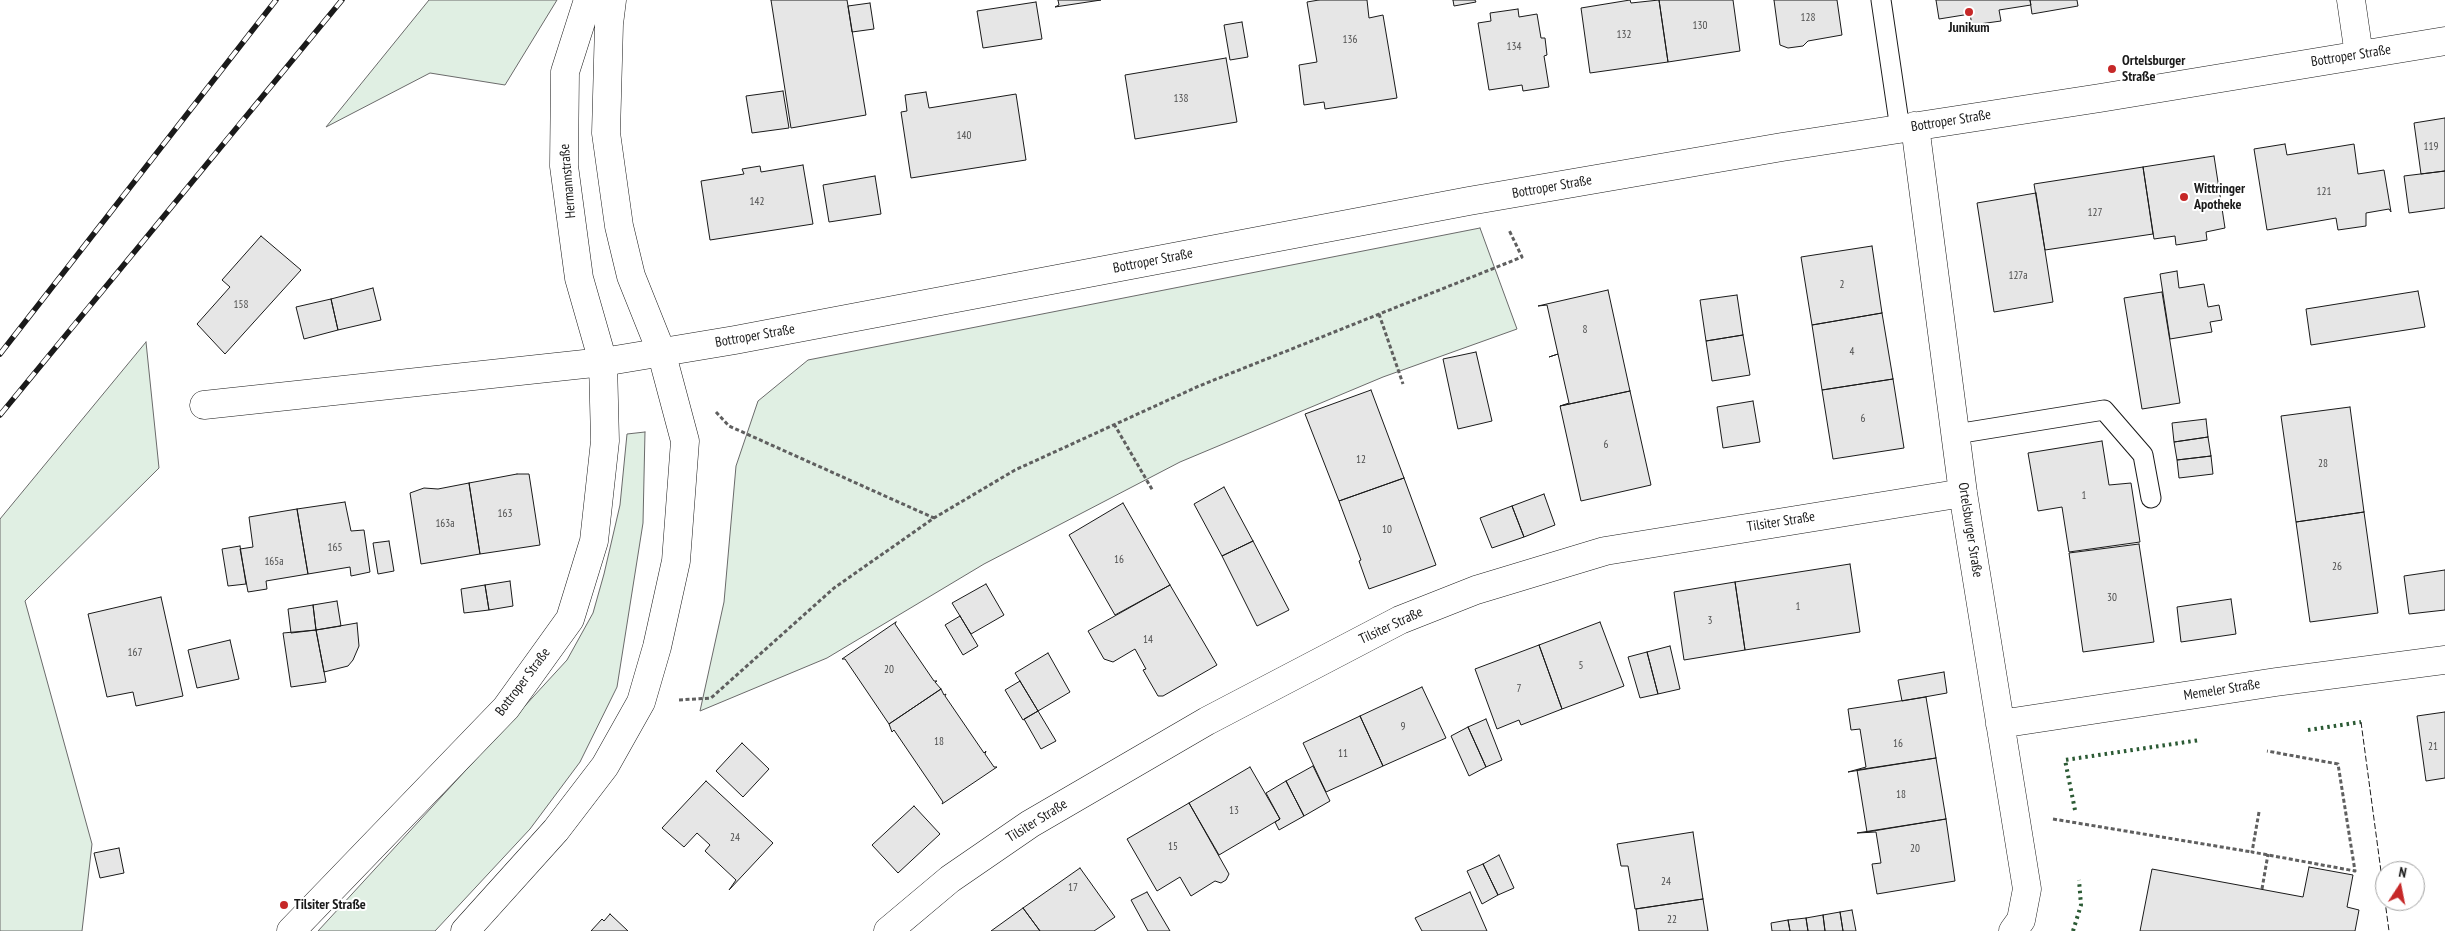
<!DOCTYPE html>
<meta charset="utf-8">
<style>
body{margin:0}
#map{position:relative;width:2445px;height:931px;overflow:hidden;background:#fff;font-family:"PT Sans Narrow",sans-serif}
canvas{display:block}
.north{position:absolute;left:2375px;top:861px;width:50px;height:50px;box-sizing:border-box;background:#fff;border:1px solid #a3a3a3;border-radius:50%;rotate:11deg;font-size:14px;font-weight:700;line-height:20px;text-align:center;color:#1a1a1a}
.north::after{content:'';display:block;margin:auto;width:18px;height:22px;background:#c62828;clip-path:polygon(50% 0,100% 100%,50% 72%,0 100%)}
</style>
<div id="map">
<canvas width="2445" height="931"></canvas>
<div class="north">N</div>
</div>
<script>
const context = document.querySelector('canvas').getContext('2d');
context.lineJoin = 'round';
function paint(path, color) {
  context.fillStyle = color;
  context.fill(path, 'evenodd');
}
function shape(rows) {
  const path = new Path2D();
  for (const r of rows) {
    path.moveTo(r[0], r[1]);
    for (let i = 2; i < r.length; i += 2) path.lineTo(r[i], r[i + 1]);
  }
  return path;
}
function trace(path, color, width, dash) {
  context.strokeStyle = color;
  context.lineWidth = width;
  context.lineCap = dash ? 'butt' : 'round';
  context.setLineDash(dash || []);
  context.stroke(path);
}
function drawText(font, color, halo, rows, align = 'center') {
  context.font = font + ' "PT Sans Narrow",sans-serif';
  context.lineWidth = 4;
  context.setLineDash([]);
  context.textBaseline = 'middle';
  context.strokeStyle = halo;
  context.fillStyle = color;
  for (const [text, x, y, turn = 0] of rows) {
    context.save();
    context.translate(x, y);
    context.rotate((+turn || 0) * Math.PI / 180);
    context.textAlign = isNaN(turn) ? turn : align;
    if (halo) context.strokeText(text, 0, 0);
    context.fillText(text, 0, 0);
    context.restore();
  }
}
const green = shape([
 [429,0,557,0,505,85,430,73,326,127,429,0],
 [1480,228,1517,329,1383,377,1180,462,984,564,827,658,700,711,724,602,736,466,758,401,808,360,1480,228],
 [146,342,159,468,25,601,92,844,82,931,0,931,0,519,146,342],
 [645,432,643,523,617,687,580,762,530,829,435,931,318,931,567,660,593,613,604,574,620,505,627,434,645,432]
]);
const building = shape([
 [771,0,847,0,866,115,791,128,771,0],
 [1058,0,1101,0,1055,7,1059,5,1058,0],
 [1319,0,1367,0,1369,18,1383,15,1397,98,1325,109,1324,102,1304,105,1299,65,1317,62,1307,2,1319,0],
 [1453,0,1475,0,1476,2,1454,6,1453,0],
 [1630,0,1631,3,1659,0,1668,62,1590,73,1581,8,1630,0],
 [1659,0,1733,0,1740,51,1668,62,1659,0],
 [1774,0,1837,0,1842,35,1808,41,1803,46,1788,48,1780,45,1774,0],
 [1936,0,2030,0,2031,5,1999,10,2001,21,1972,25,1970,14,1939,19,1936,0],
 [2030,0,2077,0,2078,6,2032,14,2030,0],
 [1036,2,1042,39,983,48,977,11,1036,2],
 [870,3,874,29,852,32,848,6,870,3],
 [1518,9,1519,17,1537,14,1541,38,1545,38,1547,55,1544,56,1549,87,1523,91,1522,85,1489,90,1478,23,1491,21,1490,13,1518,9],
 [1242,22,1248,57,1230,60,1224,25,1242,22],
 [1226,58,1237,122,1135,139,1125,75,1226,58],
 [783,91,789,128,752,133,746,96,783,91],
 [926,92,929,108,1016,94,1026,160,911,178,901,112,907,111,905,95,926,92],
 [2445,118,2445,171,2421,174,2414,123,2445,118],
 [2285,144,2287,155,2354,144,2358,174,2384,170,2391,212,2389,209,2366,213,2366,226,2338,230,2336,218,2267,230,2254,149,2285,144],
 [2214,156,2225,228,2206,232,2207,240,2176,245,2175,236,2154,239,2143,167,2214,156],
 [803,165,813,224,710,240,701,181,744,174,742,169,760,166,761,172,803,165],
 [2143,167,2153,234,2045,250,2034,184,2143,167],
 [2445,171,2445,208,2409,213,2404,176,2445,171],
 [875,176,881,214,829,222,823,185,875,176],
 [2036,193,2053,302,1994,312,1977,203,2036,193],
 [261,236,301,270,225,354,197,324,230,287,222,280,261,236],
 [1872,246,1882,313,1812,325,1801,257,1872,246],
 [2177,271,2179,288,2204,284,2208,307,2219,305,2222,320,2210,322,2212,332,2170,339,2160,274,2177,271],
 [373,288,381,320,338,330,331,299,373,288],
 [1608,290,1630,391,1560,406,1569,403,1558,354,1549,357,1558,354,1547,305,1538,306,1608,290],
 [2418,291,2425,327,2311,345,2306,309,2418,291],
 [2162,292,2180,403,2142,409,2124,298,2162,292],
 [1737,295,1743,335,1706,341,1700,300,1737,295],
 [331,299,338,330,304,339,296,307,331,299],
 [1882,313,1893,379,1822,390,1812,325,1882,313],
 [1743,335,1750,375,1712,381,1706,341,1743,335],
 [1476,352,1492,421,1458,429,1443,359,1476,352],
 [1893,379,1904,448,1833,459,1822,390,1893,379],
 [1371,390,1404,478,1339,501,1305,414,1371,390],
 [1630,391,1651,485,1581,501,1560,406,1630,391],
 [1753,401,1760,442,1723,448,1717,407,1753,401],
 [2350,407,2364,512,2296,522,2281,416,2350,407],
 [2206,419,2208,437,2174,442,2172,423,2206,419],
 [2208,437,2211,456,2177,460,2174,442,2208,437],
 [2102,441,2109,485,2131,483,2140,542,2069,552,2062,507,2038,511,2028,453,2102,441],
 [2211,456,2213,474,2179,478,2177,460,2211,456],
 [517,474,529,474,540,545,480,554,469,483,517,474],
 [1404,478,1436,565,1369,589,1359,561,1361,560,1339,501,1404,478],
 [469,483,480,554,421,564,410,493,424,488,438,489,469,483],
 [1224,487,1253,541,1222,556,1194,504,1224,487],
 [1544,494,1555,525,1524,537,1512,506,1544,494],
 [345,502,351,531,364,530,370,572,351,576,350,567,308,574,297,509,345,502],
 [1123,503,1170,585,1115,615,1069,535,1123,503],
 [1512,506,1524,537,1492,548,1480,518,1512,506],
 [297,509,308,574,266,581,267,589,248,592,240,549,253,547,249,517,297,509],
 [2364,512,2378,613,2310,622,2296,522,2364,512],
 [389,541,394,571,378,574,373,543,389,541],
 [1253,541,1289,610,1257,626,1222,556,1253,541],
 [2139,544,2154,642,2083,652,2069,553,2139,544],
 [240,546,246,584,228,586,222,549,240,546],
 [1850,564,1860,632,1745,650,1735,582,1850,564],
 [2445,570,2445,610,2409,614,2404,576,2445,570],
 [510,581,513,606,489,610,485,585,510,581],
 [1735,582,1745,650,1684,660,1674,592,1735,582],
 [986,584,1004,615,971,634,952,603,986,584],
 [485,585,489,610,464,613,461,589,485,585],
 [1170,585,1217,665,1163,696,1158,696,1143,670,1146,669,1135,649,1113,662,1104,659,1088,631,1170,585],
 [161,597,183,696,136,706,133,692,107,697,88,614,161,597],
 [2231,599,2236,634,2181,642,2177,607,2231,599],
 [337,601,341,626,316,630,313,605,337,601],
 [313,605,316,630,291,633,288,609,313,605],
 [960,616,978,646,963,655,945,625,960,616],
 [896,622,895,624,934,681,937,681,935,682,941,689,889,724,845,659,842,659,896,622],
 [1600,622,1624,686,1562,709,1539,645,1600,622],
 [357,623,359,646,353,660,348,666,324,672,316,630,357,623],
 [316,630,326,682,291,687,283,633,316,630],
 [230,640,239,679,197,688,188,650,230,640],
 [1539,645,1562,709,1521,725,1519,720,1497,729,1475,669,1539,645],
 [1670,646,1680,689,1658,694,1647,652,1670,646],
 [1647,652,1658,694,1640,698,1628,657,1647,652],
 [1048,653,1070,692,1038,711,1015,673,1048,653],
 [1944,672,1947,693,1902,701,1898,680,1944,672],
 [1020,681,1038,711,1023,720,1005,690,1020,681],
 [1422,687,1446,738,1383,766,1360,716,1422,687],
 [941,689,944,695,946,694,945,696,984,753,986,751,985,754,994,767,997,767,942,804,943,802,894,730,892,732,889,724,941,689],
 [1926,697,1936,758,1848,772,1866,767,1860,729,1851,730,1848,709,1926,697],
 [1038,711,1056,741,1041,749,1024,719,1038,711],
 [2445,712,2445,778,2426,781,2417,716,2445,712],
 [1360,716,1383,766,1326,792,1303,743,1360,716],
 [1486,719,1502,760,1486,767,1468,727,1486,719],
 [1468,727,1486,767,1469,776,1451,736,1468,727],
 [742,743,769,769,743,797,716,771,742,743],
 [1936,758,1946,819,1867,832,1857,770,1936,758],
 [1313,766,1330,801,1304,816,1286,781,1313,766],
 [1250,767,1280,819,1219,855,1189,803,1250,767],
 [706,781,773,843,729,890,736,880,705,851,710,845,697,833,684,847,662,828,706,781],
 [1286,781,1304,816,1279,830,1275,822,1280,819,1266,793,1286,781],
 [1189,803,1229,874,1226,880,1221,883,1215,881,1191,896,1180,877,1157,891,1127,839,1189,803],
 [914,806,940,834,898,873,872,845,914,806],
 [1946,819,1955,881,1877,894,1872,864,1881,863,1876,832,1857,833,1946,819],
 [1693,832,1703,899,1635,909,1628,866,1621,866,1617,844,1693,832],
 [119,848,124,873,100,878,94,853,119,848],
 [1499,855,1514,888,1498,895,1483,864,1499,855],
 [1483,864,1498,895,1482,904,1467,871,1483,864],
 [2309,867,2353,875,2347,907,2359,910,2355,931,2140,931,2152,869,2303,897,2309,867],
 [1080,868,1115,917,1094,931,1040,931,1023,908,1080,868],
 [1147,892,1170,931,1148,931,1131,900,1147,892],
 [1470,892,1487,931,1422,931,1415,918,1470,892],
 [1703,899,1708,931,1639,931,1636,909,1703,899],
 [1023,908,1040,931,991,931,1023,908],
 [1852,910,1856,931,1843,931,1840,912,1852,910],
 [1840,912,1843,931,1825,931,1823,915,1840,912],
 [610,914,628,931,591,931,602,919,604,921,610,914],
 [1823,915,1825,931,1808,931,1806,918,1823,915],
 [1806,918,1808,931,1790,931,1788,920,1806,918],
 [1788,920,1790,931,1772,931,1771,923,1788,920]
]);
const path = shape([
 [1379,314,1403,384],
 [716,412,729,426,934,518],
 [1114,424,1153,491],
 [679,700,711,698,834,588,934,518,1015,470,1199,386,1522,257,1509,230],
 [2259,812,2252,852,2355,871,2338,764,2267,751],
 [2053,819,2252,852],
 [2262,889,2268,854]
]);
const service = shape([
 [1881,0,1900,129],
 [1956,434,2104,410,2143,455,2151,498]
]);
const minor = shape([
 [2351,0,2359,55],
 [1915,126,1963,493,2027,889,2021,920,2013,931],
 [204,405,603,362,735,340,1469,201,1782,147,2100,98,2445,41],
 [2000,724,2276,682,2445,660],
 [888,931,950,879,1030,824,1207,721,1400,620,1476,590,1605,551,1963,493]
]);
const secondary = shape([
 [291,931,506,708,570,619,594,541,605,441,603,362,579,278,564,166,565,72,588,0],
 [465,931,556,830,605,766,641,702,657,647,676,561,685,441,661,351,631,276,619,226,606,133,609,24,612,0]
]);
const rail = shape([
 [0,354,276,0],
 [0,415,342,0]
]);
const hedge = shape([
 [2308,730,2361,722],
 [2075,810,2065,760,2200,740],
 [2073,931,2081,905,2079,880]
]);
const fence = shape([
 [2361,722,2389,931]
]);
const markers = [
 [1969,12,5,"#c62828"],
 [2112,69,5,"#c62828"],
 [2184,197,5,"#c62828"],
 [284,905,5,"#c62828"]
];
const numberNames = [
 ["128",1808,18],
 ["130",1700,26],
 ["132",1624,35],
 ["136",1350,40],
 ["134",1514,47],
 ["138",1181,99],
 ["140",964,136],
 ["119",2431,147],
 ["121",2324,192],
 ["142",757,202],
 ["127",2095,213],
 ["127a",2018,276],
 ["2",1842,285],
 ["158",241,305],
 ["8",1585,330],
 ["4",1852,352],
 ["6",1863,419],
 ["6",1606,445],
 ["12",1361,460],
 ["28",2323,464],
 ["1",2084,496],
 ["163",505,514],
 ["163a",445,524],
 ["10",1387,530],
 ["165",335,548],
 ["16",1119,560],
 ["165a",274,562],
 ["26",2337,567],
 ["30",2112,598],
 ["1",1798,607],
 ["3",1710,621],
 ["14",1148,640],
 ["167",135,653],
 ["5",1581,666],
 ["20",889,670],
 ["7",1519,689],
 ["9",1403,727],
 ["18",939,742],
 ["16",1898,744],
 ["21",2433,747],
 ["11",1343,754],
 ["18",1901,795],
 ["13",1234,811],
 ["24",735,838],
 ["15",1173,847],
 ["20",1915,849],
 ["24",1666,882],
 ["17",1073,888],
 ["22",1672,920]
];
const poiNames = [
 ["Junikum",1969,28,"center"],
 ["Ortelsburger",2122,61],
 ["Straße",2122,77],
 ["Wittringer",2194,189],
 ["Apotheke",2194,205],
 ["Tilsiter Straße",294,905]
];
const streetNames = [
 ["Bottroper Straße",2351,56,-9],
 ["Bottroper Straße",1951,121,-9],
 ["Hermannstraße",568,181,-95],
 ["Bottroper Straße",1552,187,-10],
 ["Bottroper Straße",1153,261,-11],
 ["Bottroper Straße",755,336,-10],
 ["Tilsiter Straße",1781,522,-9],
 ["Ortelsburger Straße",1970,530,81],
 ["Tilsiter Straße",1391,626,-25],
 ["Bottroper Straße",523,682,-53],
 ["Memeler Straße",2222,690,-9],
 ["Tilsiter Straße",1037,821,-32]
];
paint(green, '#e0efe3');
trace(green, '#6a6a6a', 1);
paint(building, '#e6e6e6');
trace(building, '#1a1a1a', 1);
trace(service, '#1a1a1a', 21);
trace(minor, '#1a1a1a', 29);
trace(secondary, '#1a1a1a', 29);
trace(path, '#5f5f5f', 3, [4, 2.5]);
trace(service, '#fff', 19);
trace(minor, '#fff', 28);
trace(secondary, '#fff', 28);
trace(rail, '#1a1a1a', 5.5);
trace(rail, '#fff', 4, [11]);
trace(hedge, '#2b5a34', 4, [2.5, 4]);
trace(fence, '#1a1a1a', 1, [6, 2.5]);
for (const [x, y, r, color] of markers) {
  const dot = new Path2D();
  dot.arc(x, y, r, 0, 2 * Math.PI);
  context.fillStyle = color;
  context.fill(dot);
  trace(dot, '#fff', 2);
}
drawText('11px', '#4d4d4d', null, numberNames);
drawText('bold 14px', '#1a1a1a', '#fff', poiNames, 'left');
drawText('14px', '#1a1a1a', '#fff', streetNames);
</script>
